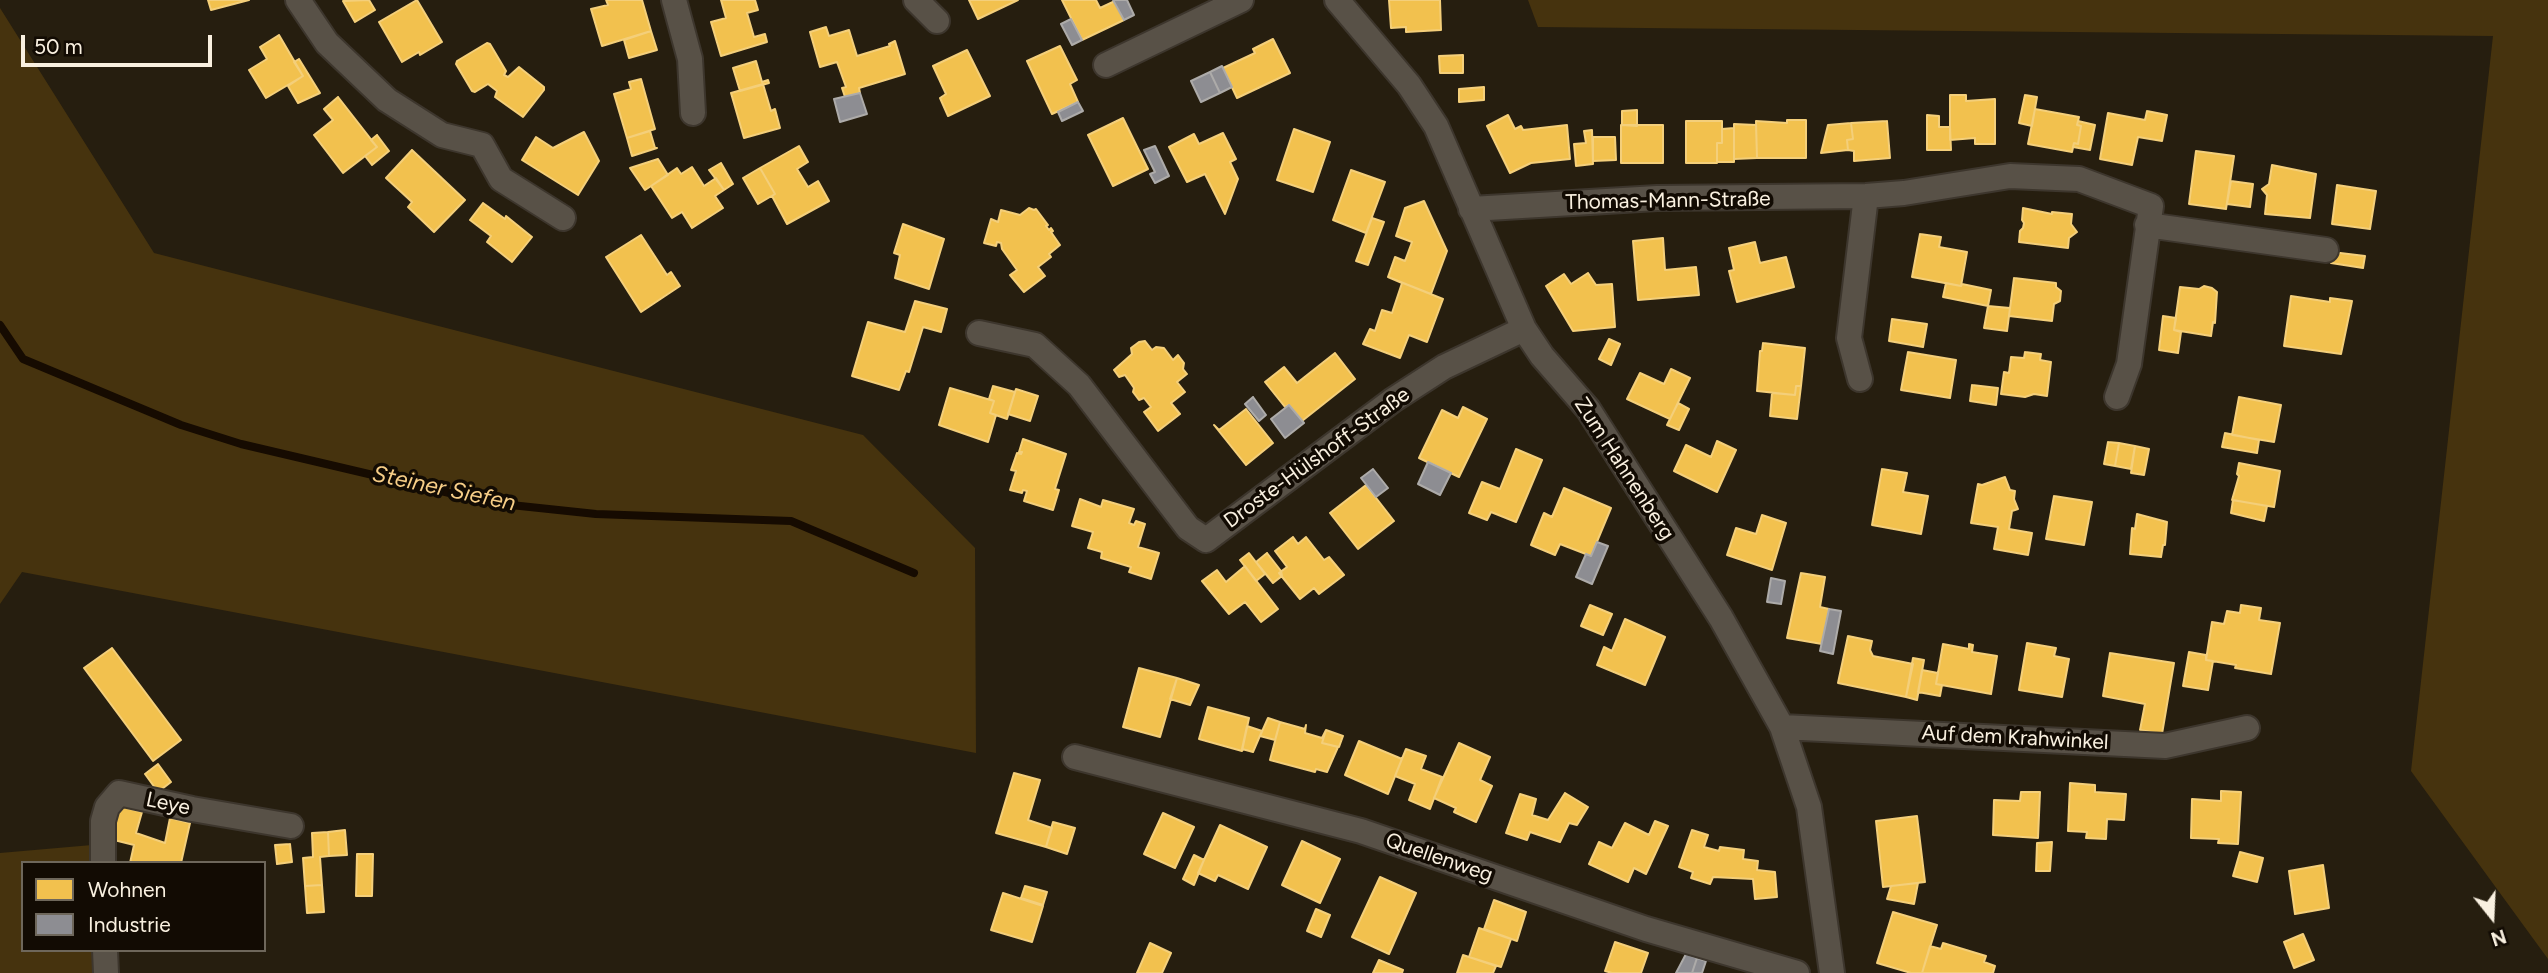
<!DOCTYPE html>
<meta charset="utf-8">
<style>
body{margin:0}
#map{position:relative;width:2548px;height:973px;overflow:hidden;background:#261e0f;font-family:Figtree,sans-serif}
canvas{display:block}
.legend{position:absolute;left:21px;top:861px;width:245px;height:91px;box-sizing:border-box;background:#120b03;border:2px solid #6e675b;margin:0;padding:9px 12px;list-style:none;font-size:21px;color:#f9f0e0}
.legend li{display:flex;align-items:center;gap:14px;height:35px}
.legend b{width:35px;border:2px solid #6e675b}
.north{position:absolute;left:2457px;top:882px;width:70px;height:70px;-webkit-text-stroke:5px #120b03;paint-order:stroke;rotate:162deg;font-size:19px;font-weight:700;line-height:28px;text-align:center;color:#f9f0e0}
.north::after{content:'';display:block;margin:auto;width:24px;height:32px;background:#f9f0e0;clip-path:polygon(50% 0,100% 100%,50% 72%,0 100%)}
.scale{position:absolute;left:21px;top:35px;width:191px;height:32px;box-sizing:border-box;border:4px solid #f9f0e0;border-top:0;padding-left:9px;font-size:21px;line-height:24px;white-space:nowrap;color:#f9f0e0;-webkit-text-stroke:5px #120b03;paint-order:stroke}
</style>
<div id="map">
<canvas width="2548" height="973"></canvas>
<ul class="legend">
<li><b style="height:19px;background:#f2c14e"></b>Wohnen</li>
<li><b style="height:19px;background:#8d8d92"></b>Industrie</li>
</ul>
<div class="north">N</div>
<div class="scale">50 m</div>
</div>
<script>
const context = document.querySelector('canvas').getContext('2d');
context.lineJoin = 'round';
function paint(path, color) {
  context.fillStyle = color;
  context.fill(path, 'evenodd');
}
function shape(rows) {
  const path = new Path2D();
  for (const r of rows) {
    path.moveTo(r[0], r[1]);
    for (let i = 2; i < r.length; i += 2) path.lineTo(r[i], r[i + 1]);
  }
  return path;
}
function trace(path, color, width, dash) {
  context.strokeStyle = color;
  context.lineWidth = width;
  context.lineCap = dash ? 'butt' : 'round';
  context.setLineDash(dash || []);
  context.stroke(path);
}
function drawText(font, color, halo, rows, align = 'center') {
  context.font = font + ' Figtree,sans-serif';
  context.lineWidth = 7;
  context.setLineDash([]);
  context.textBaseline = 'middle';
  context.strokeStyle = halo;
  context.fillStyle = color;
  for (const [text, x, y, turn = 0] of rows) {
    context.save();
    context.translate(x, y);
    context.rotate((+turn || 0) * Math.PI / 180);
    context.textAlign = isNaN(turn) ? turn : align;
    if (halo) context.strokeText(text, 0, 0);
    context.fillText(text, 0, 0);
    context.restore();
  }
}
const green = shape([
 [1528,0,2548,0,2548,959,2411,771,2493,36,1538,27],
 [0,8,154,253,863,435,975,548,976,753,22,572,0,604],
 [92,845,93,863,23,863,23,950,97,950,99,973,0,973,0,853]
]);
const homes = shape([
 [208,0,249,0,211,10,208,0],
 [369,0,375,10,355,22,343,1,369,0],
 [417,0,442,42,420,55,419,52,402,62,379,22,417,0],
 [606,0,642,0,651,31,602,46,591,9,608,5,606,0],
 [721,0,755,0,758,10,747,13,754,37,765,34,767,42,721,56,711,22,726,18,721,0],
 [969,0,1018,0,978,19,969,0],
 [1062,0,1096,0,1100,8,1115,1,1124,20,1082,40,1062,0],
 [1389,0,1440,0,1441,30,1406,32,1406,27,1391,28,1389,0],
 [826,27,829,36,849,30,857,56,890,46,889,44,895,41,905,74,859,88,860,93,845,97,842,88,846,87,837,62,820,67,810,32,826,27],
 [651,31,657,50,629,58,624,40,651,31],
 [279,35,303,76,266,98,249,70,267,59,260,47,279,35],
 [1273,39,1290,73,1237,98,1223,68,1255,53,1253,49,1273,39],
 [487,43,490,44,506,71,504,75,508,77,519,67,544,87,544,90,523,117,495,97,497,91,488,84,475,92,472,91,456,64,457,61,487,43],
 [1060,46,1077,80,1070,84,1078,102,1052,114,1027,61,1060,46],
 [967,50,990,96,948,116,940,98,946,94,933,66,967,50],
 [1463,55,1463,73,1440,73,1439,56,1463,55],
 [299,59,320,93,298,103,288,86,303,76,294,62,299,59],
 [756,61,762,82,768,80,769,83,740,91,733,68,756,61],
 [641,79,655,129,627,138,614,94,631,89,629,82,641,79],
 [763,84,771,111,775,109,780,128,744,138,731,93,763,84],
 [1484,87,1484,100,1459,102,1459,89,1484,87],
 [1950,95,1966,95,1966,101,1995,99,1995,144,1975,144,1975,138,1950,140,1950,95],
 [2025,95,2037,97,2032,126,2019,123,2025,95],
 [338,97,377,147,343,173,314,135,333,120,324,109,338,97],
 [2035,109,2079,117,2077,125,2081,126,2078,144,2074,143,2072,152,2028,144,2035,109],
 [1637,110,1637,126,1622,125,1622,111,1637,110],
 [2147,111,2167,115,2162,141,2138,137,2132,165,2100,159,2108,113,2145,120,2147,111],
 [1508,115,1515,129,1521,126,1523,130,1567,125,1570,159,1531,163,1510,173,1487,126,1508,115],
 [1927,115,1939,116,1939,127,1950,127,1951,150,1927,150,1927,115],
 [1123,118,1148,169,1113,186,1088,135,1123,118],
 [1787,120,1806,120,1806,158,1757,158,1756,121,1787,123,1787,120],
 [1686,121,1722,121,1722,143,1717,143,1717,163,1686,163,1686,121],
 [1887,121,1890,158,1854,161,1854,151,1848,150,1847,140,1853,139,1851,123,1887,121],
 [2078,121,2095,125,2090,150,2073,147,2074,143,2078,144,2081,126,2077,125,2078,121],
 [1851,123,1853,139,1847,140,1848,150,1821,153,1828,125,1851,123],
 [1734,124,1756,125,1757,158,1734,159,1734,124],
 [1621,125,1663,125,1663,163,1621,163,1621,125],
 [1734,128,1734,162,1717,162,1717,143,1722,143,1722,129,1734,128],
 [1294,129,1330,142,1313,192,1277,180,1294,129],
 [1592,130,1593,164,1576,166,1574,144,1586,143,1584,131,1592,130],
 [650,131,655,148,657,148,632,156,627,138,650,131],
 [584,132,599,161,578,195,522,160,536,137,553,148,584,132],
 [1223,133,1236,159,1230,162,1238,179,1225,214,1205,174,1187,182,1169,147,1194,134,1199,144,1223,133],
 [377,135,389,151,372,165,365,156,377,147,371,140,377,135],
 [1593,137,1615,137,1616,160,1593,161,1593,137],
 [799,146,808,162,797,169,808,187,818,181,829,201,787,224,772,196,775,194,760,168,799,146],
 [412,150,465,200,434,232,408,207,412,202,386,178,412,150],
 [2196,151,2234,156,2226,209,2189,204,2196,151],
 [658,159,668,175,645,190,630,168,658,159],
 [721,163,733,184,724,190,709,170,721,163],
 [2272,165,2316,174,2310,218,2265,214,2267,195,2262,189,2269,184,2272,165],
 [692,167,704,186,716,178,724,190,715,196,723,208,692,228,682,212,672,218,651,186,677,168,681,174,692,167],
 [760,168,775,194,758,204,743,178,760,168],
 [1351,170,1385,182,1366,233,1333,220,1351,170],
 [2231,181,2253,184,2250,207,2227,204,2231,181],
 [2337,185,2376,191,2370,229,2332,224,2337,185],
 [1424,201,1447,251,1431,294,1388,277,1395,257,1405,261,1412,242,1396,236,1405,208,1424,201],
 [483,203,505,219,506,216,532,237,512,262,487,242,491,236,470,220,483,203],
 [1029,208,1034,210,1036,209,1048,225,1046,226,1049,230,1051,228,1053,231,1051,232,1060,245,1049,254,1051,257,1038,267,1045,276,1024,292,1010,275,1017,270,1002,249,1001,243,997,242,996,246,984,243,991,219,998,222,1001,210,1020,215,1029,208],
 [2023,208,2052,214,2052,212,2072,214,2071,224,2077,232,2069,238,2068,248,2019,242,2020,231,2023,228,2024,223,2022,220,2023,208],
 [1372,218,1384,222,1368,265,1356,261,1372,218],
 [903,224,944,239,929,289,895,278,900,255,894,253,903,224],
 [1920,234,1941,237,1939,247,1967,252,1961,286,1912,277,1920,234],
 [641,235,667,275,671,272,680,286,641,312,606,257,641,235],
 [1663,238,1665,270,1696,267,1699,295,1638,300,1633,241,1663,238],
 [1755,242,1760,263,1786,257,1794,287,1737,302,1729,271,1734,270,1729,248,1755,242],
 [2332,252,2365,256,2363,268,2331,263,2332,252],
 [1588,273,1596,285,1612,284,1615,327,1573,331,1546,286,1564,274,1571,284,1588,273],
 [1388,277,1443,299,1427,342,1409,335,1400,358,1363,344,1370,329,1375,331,1382,310,1392,313,1402,283,1388,277],
 [2014,278,2056,283,2056,287,2061,291,2060,301,2054,304,2052,321,2009,316,2014,278],
 [1946,283,1961,286,1962,284,1991,290,1988,306,1943,297,1946,283],
 [2204,286,2212,288,2217,292,2215,323,2213,322,2211,336,2174,330,2180,287,2199,289,2204,286],
 [2291,296,2330,302,2330,298,2352,301,2341,354,2284,346,2291,296],
 [915,301,947,309,941,332,923,327,909,372,906,371,899,390,852,376,868,322,905,332,915,301],
 [1988,306,2010,308,2007,331,1984,328,1988,306],
 [2163,316,2176,318,2174,330,2181,332,2178,353,2159,350,2163,316],
 [1892,319,1927,324,1923,347,1889,341,1892,319],
 [1609,339,1620,344,1611,365,1599,359,1609,339],
 [1145,341,1152,350,1156,347,1164,348,1173,360,1178,355,1184,363,1183,369,1187,374,1177,382,1185,392,1171,403,1180,414,1158,431,1144,412,1151,407,1144,398,1139,400,1133,392,1134,388,1125,375,1119,377,1114,370,1132,354,1131,348,1139,342,1145,341],
 [1763,343,1805,348,1801,386,1796,386,1795,395,1757,391,1760,351,1762,351,1763,343],
 [1908,352,1956,360,1950,398,1901,390,1908,352],
 [2025,352,2041,354,2040,360,2051,362,2047,396,2034,394,2025,397,2001,394,2004,372,2009,373,2011,357,2024,358,2025,352],
 [1335,353,1355,379,1302,421,1289,405,1285,407,1265,382,1284,367,1297,383,1335,353],
 [1671,369,1690,378,1670,419,1627,399,1640,373,1664,384,1671,369],
 [1972,385,1998,388,1996,405,1970,401,1972,385],
 [993,386,1015,392,1007,419,990,413,994,401,989,399,993,386],
 [1796,386,1801,386,1797,419,1770,416,1772,393,1795,395,1796,386],
 [950,388,994,401,990,413,996,415,988,442,939,425,950,388],
 [1016,389,1038,396,1030,421,1008,414,1016,389],
 [2239,397,2281,405,2274,442,2232,435,2239,397],
 [1678,403,1689,409,1679,430,1667,425,1678,403],
 [1463,407,1487,419,1459,477,1419,458,1442,410,1458,418,1463,407],
 [1246,409,1273,443,1246,465,1214,425,1219,430,1246,409],
 [2225,433,2259,440,2257,453,2222,447,2225,433],
 [1023,439,1066,454,1055,489,1059,490,1053,510,1024,501,1027,491,1023,490,1022,493,1010,490,1016,471,1011,470,1017,453,1021,454,1022,452,1019,452,1023,439],
 [1717,441,1736,450,1717,492,1674,471,1686,445,1711,457,1717,441],
 [2108,442,2119,443,2115,466,2104,464,2108,442],
 [2119,443,2135,446,2131,469,2115,466,2119,443],
 [2135,446,2149,449,2144,475,2131,473,2135,446],
 [1516,449,1542,460,1516,522,1491,512,1487,520,1469,513,1482,482,1500,489,1516,449],
 [2239,463,2280,471,2274,507,2232,500,2239,476,2237,474,2239,463],
 [1882,469,1907,473,1903,492,1928,496,1921,534,1872,525,1882,469],
 [2005,477,2010,490,2015,491,2014,499,2018,509,2012,511,2009,529,2032,533,2028,555,1994,549,1998,527,1971,523,1978,484,1982,485,2005,477],
 [1366,485,1394,521,1358,549,1330,513,1366,485],
 [1564,488,1611,508,1591,556,1560,544,1555,555,1531,545,1544,513,1552,517,1564,488],
 [2054,496,2092,502,2084,545,2046,539,2054,496],
 [1080,499,1101,507,1103,500,1134,509,1129,523,1134,525,1136,521,1145,524,1138,547,1159,553,1151,579,1129,572,1131,567,1101,558,1102,552,1088,548,1093,532,1072,526,1080,499],
 [2233,500,2267,506,2264,521,2231,513,2233,500],
 [2137,514,2167,522,2165,545,2163,545,2161,557,2130,554,2132,528,2135,529,2137,514],
 [1762,515,1786,523,1772,570,1727,555,1736,528,1756,534,1762,515],
 [1293,537,1298,544,1306,537,1324,560,1329,557,1344,575,1319,594,1314,588,1300,599,1279,573,1287,567,1275,551,1293,537],
 [1249,553,1265,574,1256,581,1240,560,1249,553],
 [1267,553,1281,571,1282,576,1273,583,1256,562,1267,553],
 [1245,566,1278,609,1261,622,1245,602,1229,614,1202,581,1217,570,1226,582,1245,566],
 [1801,573,1825,577,1820,607,1829,609,1822,644,1787,638,1801,573],
 [1590,605,1612,614,1603,635,1581,626,1590,605],
 [2241,605,2261,608,2259,620,2280,623,2271,674,2235,668,2236,665,2206,660,2212,622,2224,624,2227,611,2240,613,2241,605],
 [1625,619,1665,637,1645,685,1597,665,1604,647,1612,651,1625,619],
 [1848,636,1872,641,1870,650,1873,656,1913,664,1906,697,1838,683,1848,636],
 [2027,643,2056,648,2054,656,2069,659,2062,697,2019,690,2027,643],
 [1943,644,1969,649,1969,644,1973,645,1972,652,1997,656,1991,694,1936,684,1943,644],
 [112,648,181,740,153,761,84,668,112,648],
 [2189,652,2206,655,2206,660,2213,661,2208,690,2183,686,2189,652],
 [2110,653,2174,663,2162,734,2140,730,2145,704,2103,696,2110,653],
 [1913,658,1924,660,1917,700,1906,697,1913,658],
 [1139,668,1177,678,1160,737,1123,727,1139,668],
 [1922,670,1938,673,1936,684,1942,685,1940,696,1918,692,1922,670],
 [1177,678,1199,685,1190,705,1170,699,1177,678],
 [1208,707,1249,718,1242,751,1199,739,1208,707],
 [1268,718,1280,722,1275,740,1260,736,1268,718],
 [1280,722,1305,729,1306,725,1305,733,1322,738,1326,730,1322,743,1338,747,1327,772,1316,769,1315,772,1270,760,1280,722],
 [1247,726,1262,731,1253,752,1242,749,1247,726],
 [1326,730,1343,736,1339,747,1322,743,1326,730],
 [1359,741,1402,759,1388,794,1345,775,1359,741],
 [1459,743,1490,757,1480,780,1492,786,1476,822,1454,812,1456,808,1434,798,1459,743],
 [1406,749,1426,756,1421,769,1442,777,1430,809,1409,800,1415,784,1395,776,1406,749],
 [158,764,171,782,158,792,145,774,158,764],
 [1014,773,1040,780,1028,820,1052,828,1046,847,996,833,1014,773],
 [2070,783,2095,785,2095,792,2126,794,2124,820,2107,819,2106,839,2086,838,2087,832,2068,831,2070,783],
 [2221,791,2241,792,2238,844,2218,843,2219,839,2191,838,2192,799,2221,801,2221,791],
 [2021,792,2040,792,2038,838,1993,835,1994,800,2020,801,2021,792],
 [1565,793,1588,807,1577,825,1569,823,1560,842,1530,832,1527,840,1506,833,1520,794,1536,799,1532,815,1548,820,1565,793],
 [118,806,142,812,136,833,165,843,170,818,190,823,181,863,130,863,134,845,110,839,118,806],
 [1163,813,1194,827,1175,868,1144,854,1163,813],
 [1917,816,1925,882,1883,887,1876,821,1917,816],
 [1655,821,1668,826,1646,874,1634,868,1628,882,1589,864,1599,842,1612,848,1625,823,1649,835,1655,821],
 [1053,822,1075,828,1067,854,1046,847,1053,822],
 [1220,825,1267,847,1248,889,1218,875,1215,881,1198,873,1220,825],
 [345,830,347,855,329,856,328,832,345,830],
 [1692,830,1708,835,1704,847,1719,851,1720,847,1744,850,1743,859,1758,861,1757,870,1775,872,1777,897,1755,899,1753,879,1713,877,1710,884,1691,878,1693,872,1679,867,1692,830],
 [328,832,329,856,320,857,322,885,305,886,303,858,313,857,312,833,328,832],
 [1302,841,1340,859,1320,903,1282,885,1302,841],
 [2052,842,2050,871,2036,871,2037,843,2052,842],
 [290,844,292,862,277,864,275,845,290,844],
 [2240,852,2263,858,2257,882,2233,876,2240,852],
 [357,854,373,854,372,896,356,896,357,854],
 [1194,855,1204,860,1194,885,1183,879,1194,855],
 [2323,865,2329,908,2295,914,2289,871,2323,865],
 [1380,877,1416,893,1389,954,1352,937,1380,877],
 [1918,883,1914,904,1887,899,1891,886,1918,883],
 [322,885,324,912,307,913,305,886,322,885],
 [1025,886,1047,892,1043,905,1021,898,1025,886],
 [1003,893,1043,906,1032,942,991,930,1003,893],
 [1494,900,1526,912,1517,941,1484,929,1494,900],
 [1316,909,1330,915,1321,937,1307,931,1316,909],
 [1893,912,1937,925,1922,973,1911,973,1877,963,1893,912],
 [1479,928,1511,939,1501,967,1469,957,1479,928],
 [2303,934,2314,960,2294,968,2284,942,2303,934],
 [1615,942,1648,953,1641,973,1612,973,1605,971,1615,942],
 [1150,943,1171,953,1162,973,1137,973,1150,943],
 [1943,943,1986,956,1984,962,1995,966,1993,973,1922,973,1930,946,1941,949,1943,943],
 [1463,955,1496,966,1493,973,1457,973,1463,955],
 [1379,960,1403,970,1402,973,1373,973,1379,960]
]);
const industry = shape([
 [1113,0,1127,0,1134,15,1124,20,1113,0],
 [1071,19,1082,40,1072,45,1061,24,1071,19],
 [1222,66,1232,87,1220,93,1210,72,1222,66],
 [1210,72,1220,93,1201,102,1191,81,1210,72],
 [860,93,867,114,840,122,834,99,860,93],
 [1078,102,1083,111,1062,121,1058,112,1078,102],
 [1155,146,1169,176,1155,183,1150,174,1155,172,1144,150,1155,146],
 [1253,397,1266,415,1259,421,1245,404,1253,397],
 [1289,405,1304,423,1285,438,1271,419,1289,405],
 [1428,462,1451,473,1440,495,1418,484,1428,462],
 [1373,469,1388,488,1376,497,1361,478,1373,469],
 [1597,542,1608,546,1592,584,1576,577,1586,554,1591,556,1597,542],
 [1771,578,1785,581,1781,604,1767,602,1771,578],
 [1829,609,1841,611,1833,654,1820,651,1829,609],
 [1686,954,1697,958,1692,973,1676,973,1686,954],
 [1697,958,1706,961,1702,973,1692,973,1697,958]
]);
const stream = shape([
 [0,325,23,359,181,425,241,444,492,503,596,514,791,521,914,573]
]);
const minor = shape([
 [298,0,327,43,387,100,442,135,482,145,501,179,563,218],
 [674,0,690,59,693,113],
 [916,0,937,21],
 [1337,0,1409,85,1436,126,1524,329,1542,356,1588,409,1721,618,1782,727,1809,807,1832,973],
 [1106,65,1241,0],
 [1471,209,1657,198,1866,196,1904,193,2010,176,2079,179,2151,206,2129,364,2117,397],
 [2147,225,2326,250],
 [979,333,1035,345,1079,385,1188,528,1206,540,1393,400,1444,367,1524,329],
 [1860,379,1849,338,1866,196],
 [1782,727,2165,746,2247,728],
 [1075,757,1361,831,1646,929,1797,973],
 [103,863,103,821,107,807,119,793,192,809,291,826],
 [105,950,106,973]
]);
const streetNames = [
 ["Thomas-Mann-Straße",1668,201,-1],
 ["Droste-Hülshoff-Straße",1317,458,-36],
 ["Zum Hahnenberg",1624,469,57],
 ["Auf dem Krahwinkel",2015,738,3],
 ["Leye",168,804,12],
 ["Quellenweg",1439,858,19]
];
const waterNames = [
 ["Steiner Siefen",444,489,12]
];
paint(green, '#46330e');
paint(homes, '#f2c14e');
trace(homes, '#f4cf7a', 2);
paint(industry, '#8d8d92');
trace(industry, '#adaba9', 2);
trace(stream, '#160b01', 8);
trace(minor, '#3d362d', 28);
trace(minor, '#585147', 24);
drawText('21px', '#f9f0e0', '#120b03', streetNames);
drawText('italic 23px', '#f7ce87', '#120b03', waterNames);
</script>
